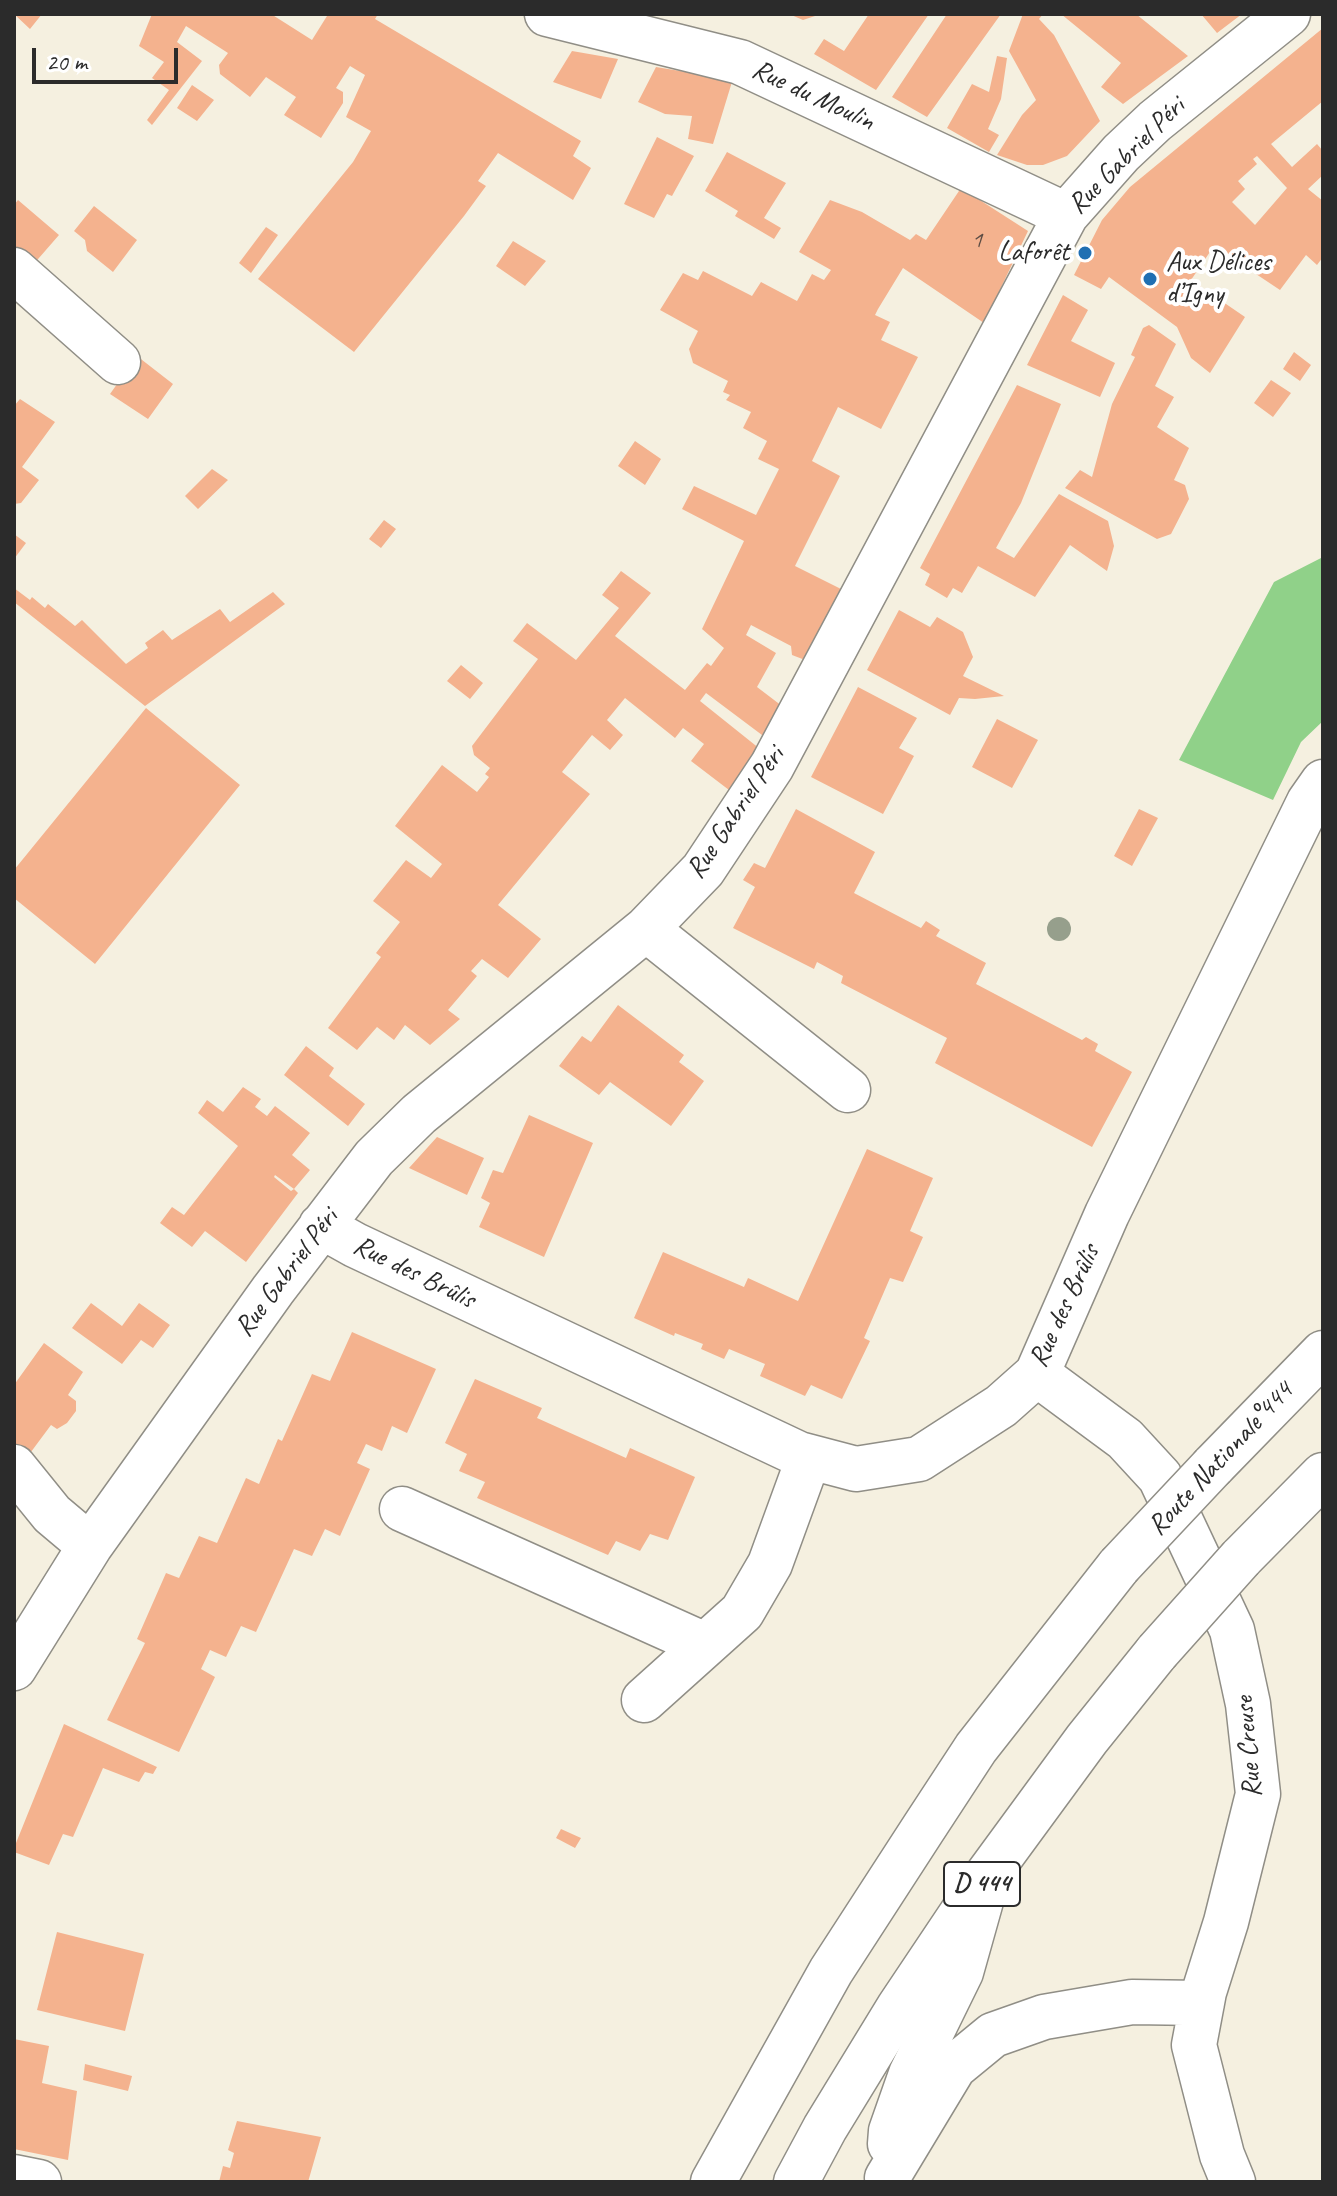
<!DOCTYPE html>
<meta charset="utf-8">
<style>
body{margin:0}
#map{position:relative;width:1337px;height:2196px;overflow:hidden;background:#f5f0e0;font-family:Caveat,sans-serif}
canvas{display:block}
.frame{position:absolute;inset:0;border:16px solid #2b2b2b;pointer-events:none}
.scale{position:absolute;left:32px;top:48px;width:146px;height:36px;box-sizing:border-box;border:4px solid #2b2b2b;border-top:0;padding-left:10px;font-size:24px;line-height:28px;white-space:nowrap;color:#2b2b2b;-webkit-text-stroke:6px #fff;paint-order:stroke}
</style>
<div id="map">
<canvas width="1337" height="2196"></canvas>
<div class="frame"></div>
<div class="scale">20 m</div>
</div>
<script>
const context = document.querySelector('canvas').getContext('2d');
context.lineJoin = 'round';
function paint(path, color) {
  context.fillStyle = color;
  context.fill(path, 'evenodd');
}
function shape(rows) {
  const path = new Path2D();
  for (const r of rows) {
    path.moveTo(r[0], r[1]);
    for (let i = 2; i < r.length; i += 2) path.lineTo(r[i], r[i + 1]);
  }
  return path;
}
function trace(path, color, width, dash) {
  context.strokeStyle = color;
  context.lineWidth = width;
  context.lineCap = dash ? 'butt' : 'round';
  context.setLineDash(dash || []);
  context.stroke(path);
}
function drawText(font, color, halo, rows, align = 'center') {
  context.font = font + ' Caveat,sans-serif';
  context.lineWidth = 8;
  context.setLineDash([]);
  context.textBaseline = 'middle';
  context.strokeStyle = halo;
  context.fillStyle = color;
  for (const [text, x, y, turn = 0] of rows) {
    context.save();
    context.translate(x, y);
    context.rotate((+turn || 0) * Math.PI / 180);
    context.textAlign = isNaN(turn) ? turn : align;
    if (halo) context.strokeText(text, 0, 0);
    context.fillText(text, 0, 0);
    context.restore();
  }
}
const green = shape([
 [1323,557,1323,721,1301,742,1273,800,1179,760,1274,582]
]);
const building = shape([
 [14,14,42,14,30,29],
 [152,14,271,14,312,40,327,16,324,14,378,14,375,19,581,141,573,156,591,168,573,200,498,153,478,181,486,186,464,216,354,352,258,279,353,162,371,131,346,117,365,75,350,66,336,88,343,92,343,103,321,138,284,115,296,97,266,77,250,97,220,74,219,65,228,53,186,26,177,42,202,61,152,125,147,120,169,90,152,78,164,62,139,46],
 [789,14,821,14,803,20],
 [869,14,929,14,876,90,814,54,824,39,844,51],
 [947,14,1001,14,927,117,892,97],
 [1023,14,1043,14,1039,19,1054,35,1100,121,1067,156,1043,165,1027,165,997,155,1022,115,1036,100,1009,51],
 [1061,14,1136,14,1188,56,1123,104,1101,87,1121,63],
 [1201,14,1242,14,1217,33],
 [1323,28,1323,101,1271,144,1292,167,1317,144,1323,151,1323,175,1308,189,1323,201,1323,257,1317,265,1306,255,1280,290,1214,246,1191,280,1245,317,1210,373,1191,358,1177,327,1109,277,1101,289,1074,275,1102,220,1130,187],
 [1257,156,1287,188,1255,225,1232,202,1245,189,1238,181,1257,164,1253,159],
 [572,51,618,59,601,99,553,82],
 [997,56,1007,58,1001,99,988,129,999,135,989,152,947,128,972,84,989,92],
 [656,67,692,73,735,72,713,144,688,139,692,116,665,114,638,102],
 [192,85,214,100,197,121,177,108],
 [657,137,694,156,672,196,667,194,654,218,624,204],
 [727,152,786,183,764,218,781,228,774,239,735,216,738,211,705,191],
 [961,188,1028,231,984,323,903,268,878,309,875,315,890,322,881,340,918,357,881,429,838,407,812,461,840,476,795,566,843,590,805,660,792,655,791,646,751,625,746,635,776,653,757,687,782,706,766,738,706,693,700,701,760,749,729,790,691,761,704,744,683,728,675,738,625,698,607,720,623,735,610,750,592,735,562,772,590,794,498,905,541,939,508,978,482,959,471,971,477,976,448,1010,460,1019,430,1045,405,1025,394,1040,377,1027,357,1050,328,1028,381,957,376,953,400,922,373,901,406,860,431,878,442,864,395,826,442,765,477,792,489,777,485,774,490,768,474,755,472,746,538,659,513,641,527,623,576,660,619,608,602,595,621,571,651,593,615,636,685,690,707,663,711,666,724,648,702,629,744,541,682,509,694,486,756,515,779,469,758,459,767,441,743,428,751,412,726,400,730,395,723,392,728,381,693,363,689,349,698,331,660,310,683,273,698,280,703,271,752,296,761,282,797,301,812,274,824,280,831,270,799,252,830,200,862,212,910,240,916,234,926,240],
 [18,200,59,235,32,266,14,250,14,205],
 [94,206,137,240,113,272,87,251,85,240,74,231],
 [266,227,278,235,251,273,239,263],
 [513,241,546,261,525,286,496,266],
 [1063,295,1088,310,1071,341,1115,363,1100,397,1027,365],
 [1149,325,1176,344,1155,386,1174,397,1157,427,1189,448,1174,480,1185,485,1189,499,1171,534,1157,539,1065,488,1080,470,1092,477,1112,404,1135,357,1131,355,1143,328],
 [1294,352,1311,365,1300,381,1283,369],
 [137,356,173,384,148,419,110,394],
 [1271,380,1291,393,1273,417,1254,403],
 [1017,385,1061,404,1021,503,996,548,1014,558,1059,494,1108,521,1114,546,1107,571,1070,545,1035,597,978,566,962,593,953,588,947,598,925,585,930,574,920,568],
 [20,399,55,422,22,467,39,480,21,503,14,504,14,406],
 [635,441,661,459,645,485,618,466],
 [212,469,228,480,198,509,185,496],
 [384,520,396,529,381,548,369,539],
 [14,534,26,543,14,559],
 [14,588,30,600,32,597,45,608,48,604,75,626,82,620,126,664,148,648,145,643,163,630,172,640,220,609,230,622,273,592,285,604,145,706,14,602],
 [899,610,930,627,937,617,963,632,973,657,963,676,1004,696,975,699,959,698,950,715,867,670],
 [461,665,483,683,470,699,447,681],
 [858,687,917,718,899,748,914,756,883,814,811,777],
 [146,708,240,785,95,964,14,898,14,870],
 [997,719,1038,740,1012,788,972,767],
 [796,809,875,852,854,893,921,928,926,921,940,930,936,936,986,963,976,984,1082,1040,1086,1037,1098,1044,1095,1051,1132,1072,1092,1147,935,1063,947,1038,841,983,843,976,817,962,814,969,733,928,755,887,743,880,754,863,765,868],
 [1139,809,1158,818,1132,866,1114,856],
 [618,1005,684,1055,679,1062,704,1081,671,1126,610,1082,599,1095,559,1066,582,1036,591,1042],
 [306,1046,334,1068,329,1076,365,1104,348,1126,284,1075],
 [243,1087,261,1099,255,1107,267,1116,275,1106,310,1133,292,1155,310,1170,294,1189,275,1175,274,1177,291,1191,294,1189,298,1193,246,1262,205,1231,192,1247,160,1223,172,1207,184,1215,238,1146,198,1113,207,1100,223,1112],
 [529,1115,593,1143,544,1257,479,1227,490,1203,481,1198,493,1170,503,1173],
 [437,1137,484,1158,467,1195,409,1168],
 [867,1149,933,1178,910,1231,923,1237,903,1282,890,1278,864,1338,870,1341,842,1399,811,1385,805,1396,760,1376,765,1364,729,1349,724,1359,701,1349,703,1344,675,1333,674,1336,634,1318,663,1252,744,1287,748,1278,798,1301],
 [91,1303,122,1326,139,1303,170,1325,153,1348,141,1340,122,1364,72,1328],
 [352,1332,436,1369,407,1433,392,1426,382,1451,366,1444,357,1463,370,1469,340,1536,325,1529,312,1556,294,1549,256,1632,241,1626,226,1657,210,1650,201,1669,215,1677,179,1752,107,1720,145,1643,137,1639,166,1573,179,1578,199,1536,217,1543,246,1478,259,1484,278,1439,282,1441,312,1374,330,1381],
 [44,1343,83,1372,68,1395,76,1401,76,1411,67,1423,57,1429,51,1425,25,1460,14,1446,14,1385],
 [475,1379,542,1408,537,1418,626,1458,630,1448,695,1477,668,1540,650,1534,640,1551,616,1541,608,1555,477,1498,485,1482,459,1471,467,1454,445,1443],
 [64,1724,157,1767,153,1774,145,1772,139,1782,103,1768,73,1837,63,1834,49,1865,14,1852,14,1848],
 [561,1829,581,1838,575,1848,556,1838],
 [57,1932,144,1954,125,2031,37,2010],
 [14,2039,49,2046,42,2083,77,2091,68,2160,14,2149],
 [85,2064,132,2076,128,2091,83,2080],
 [237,2121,321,2137,308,2182,219,2182,223,2166,230,2168,234,2153,228,2150]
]);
const minor = shape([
 [547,14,740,62,1066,215],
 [14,270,118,362],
 [646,929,848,1090],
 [321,1226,355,1245,799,1454,856,1469,919,1459,1001,1406,1037,1374,1107,1214,1309,802,1323,782],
 [1037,1374,1125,1439,1160,1477,1232,1630,1248,1704,1258,1794,1226,1922,1204,1992,1194,2045,1222,2155,1233,2182],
 [14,1467,52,1514,90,1546],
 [402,1509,705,1645],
 [14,1668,90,1546,273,1290,374,1158,419,1114,646,929,703,870,772,766,1066,215,1121,153,1155,121,1288,14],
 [644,1700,742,1612,770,1564,809,1457],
 [890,2144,891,2131,911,2074,961,1972,986,1883],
 [14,2177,39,2182],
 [887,2178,954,2067,993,2035,1044,2017,1132,2002,1202,2003]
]);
const major = shape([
 [1213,1466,1323,1353],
 [1241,1558,1323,1475],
 [713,2182,831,1971,923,1829,976,1748,1119,1566],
 [796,2182,825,2128,899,2007,988,1874,1087,1739,1157,1652]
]);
const majorBridge = shape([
 [1119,1566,1213,1466],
 [1157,1652,1241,1558]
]);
const trees = [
 [1059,929]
];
const markers = [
 [1085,253,8,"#1f6fb2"],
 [1150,279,8,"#1f6fb2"]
];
const numberNames = [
 ["1",977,241]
];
const shields = [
 [982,1884,76]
];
const shieldNames = [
 ["D 444",982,1884]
];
const streetNames = [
 ["Rue du Moulin",813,96,25],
 ["Rue Gabriel Péri",1127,156,-45],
 ["Rue Gabriel Péri",736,813,-56],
 ["Rue Gabriel Péri",287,1273,-53],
 ["Rue des Brûlis",414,1273,26],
 ["Rue des Brûlis",1065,1306,-65],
 ["Route Nationale°444",1221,1459,-47],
 ["Rue Creuse",1249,1747,-95]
];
const poiNames = [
 ["Laforêt",1069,253],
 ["Aux Délices",1166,263,"left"],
 ["d’Igny",1166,295,"left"]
];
paint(green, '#90d189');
paint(building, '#f4b28e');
trace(minor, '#908e86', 47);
trace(major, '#908e86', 47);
trace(minor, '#fff', 44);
trace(major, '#fff', 44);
trace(majorBridge, '#908e86', 47, []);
trace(majorBridge, '#fff', 44);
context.fillStyle = '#969f8c';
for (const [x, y] of trees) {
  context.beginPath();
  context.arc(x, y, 12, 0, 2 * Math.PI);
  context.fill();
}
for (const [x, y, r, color] of markers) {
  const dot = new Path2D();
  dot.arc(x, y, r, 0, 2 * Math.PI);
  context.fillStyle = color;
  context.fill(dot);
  trace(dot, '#fff', 3);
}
drawText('24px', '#5d4d44', null, numberNames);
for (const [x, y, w] of shields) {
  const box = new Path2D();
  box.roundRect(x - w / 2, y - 22, w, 44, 6);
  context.fillStyle = '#fff';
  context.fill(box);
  trace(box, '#2b2b2b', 2);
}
drawText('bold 26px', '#2b2b2b', null, shieldNames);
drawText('28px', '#2b2b2b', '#fff', streetNames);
drawText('28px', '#2b2b2b', '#fff', poiNames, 'right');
</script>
